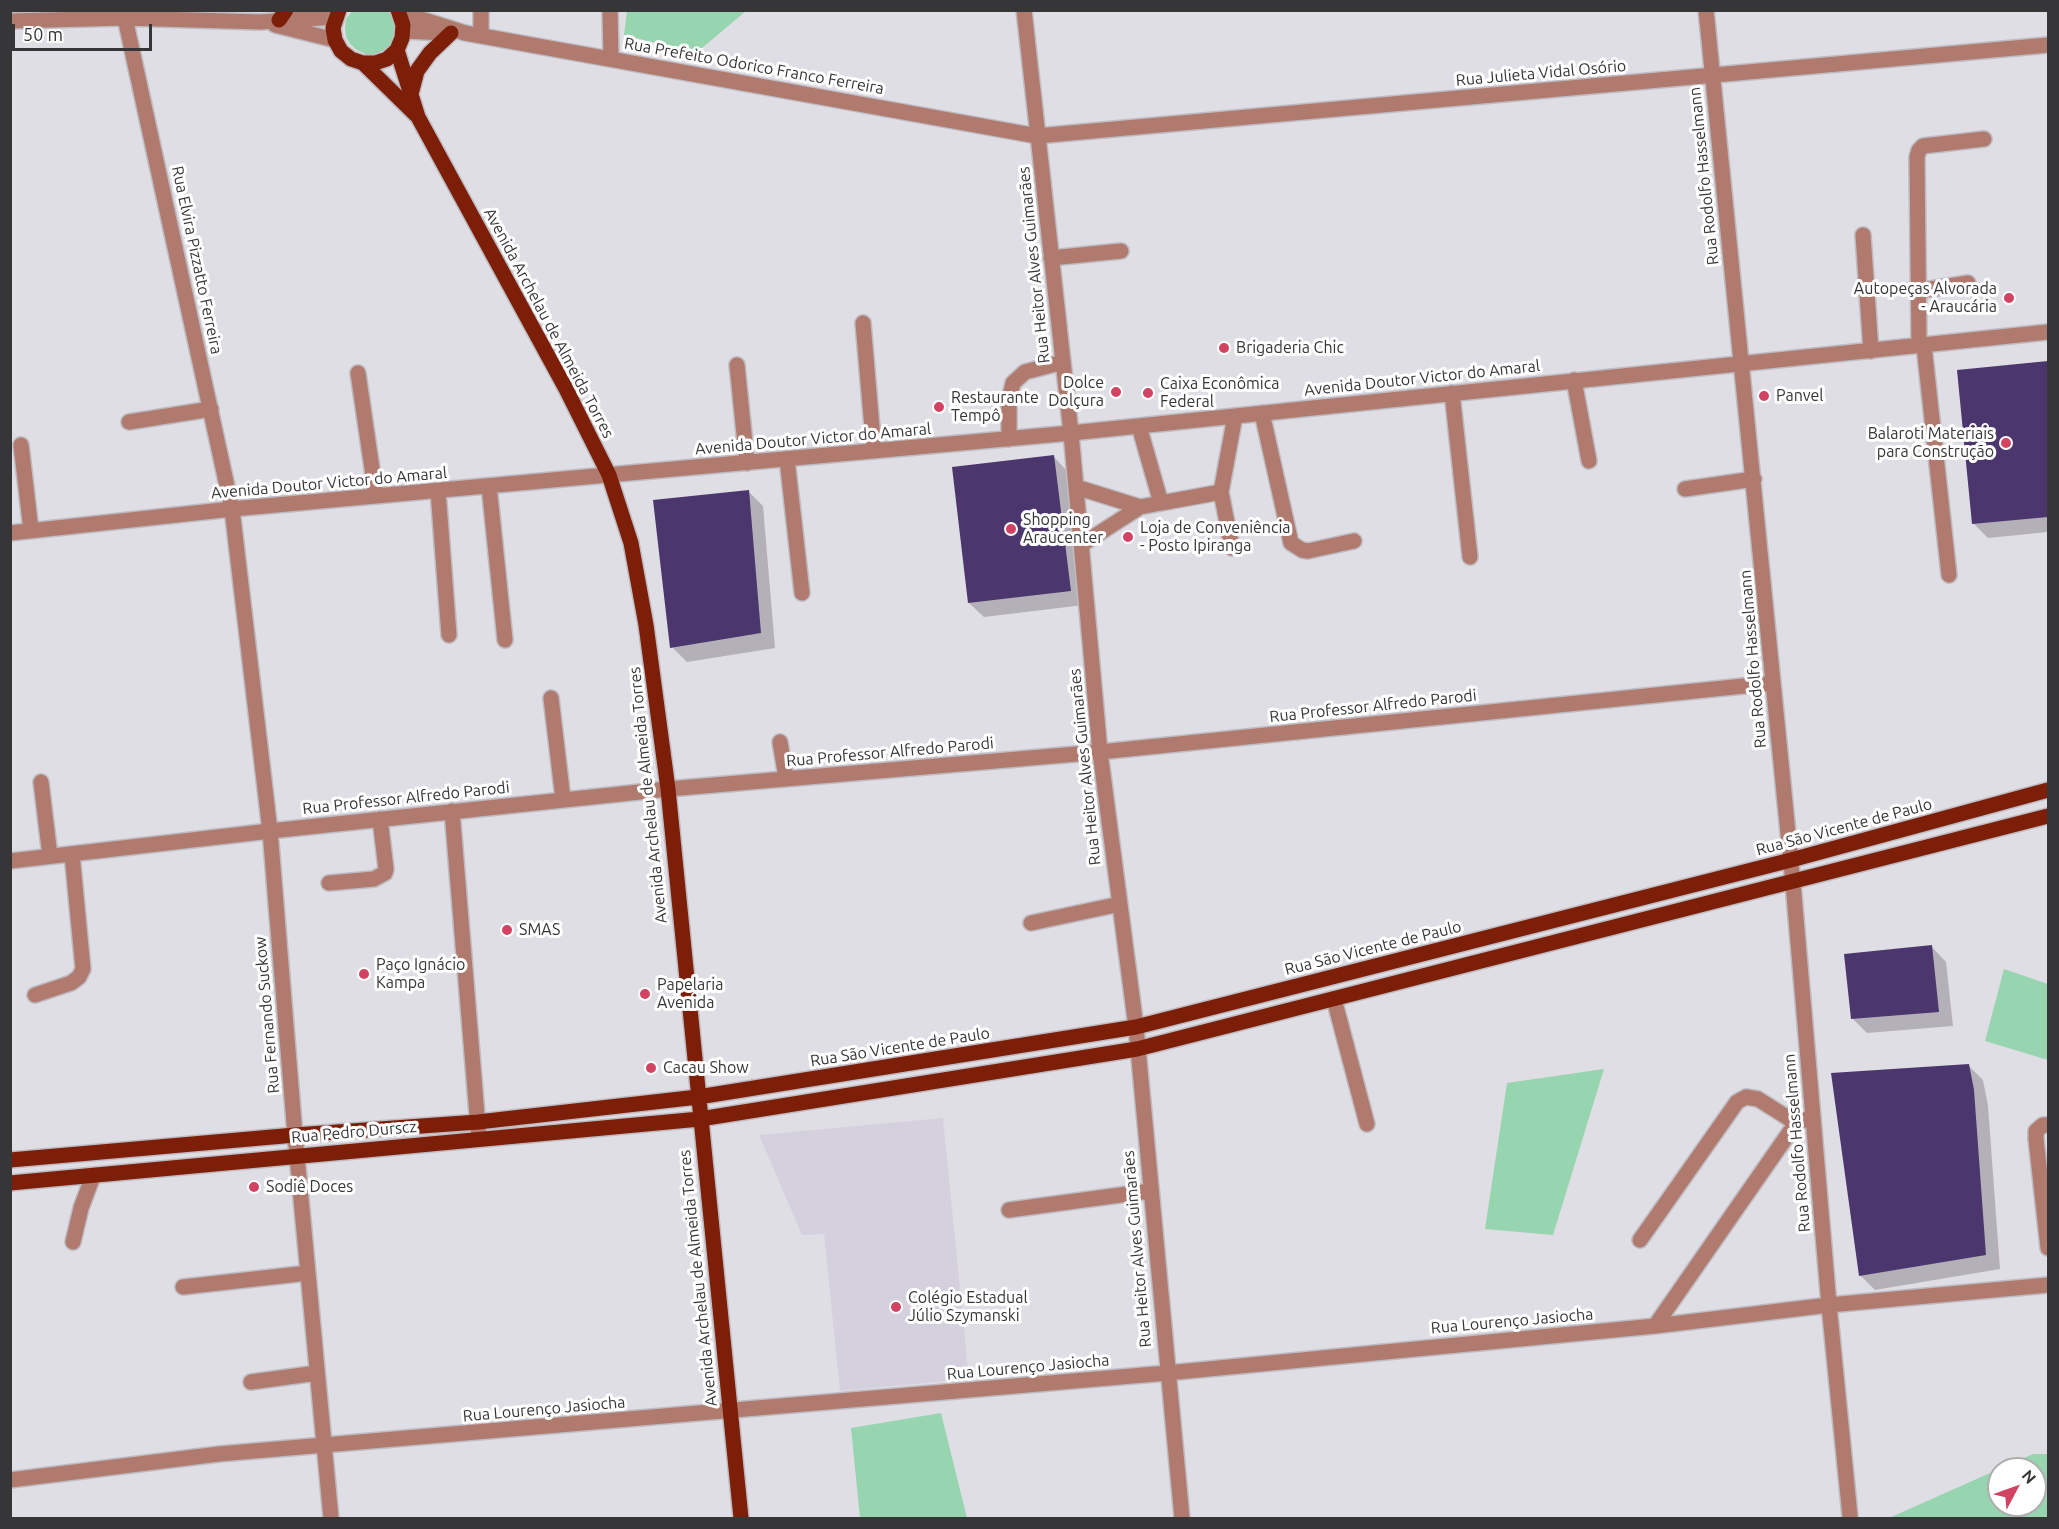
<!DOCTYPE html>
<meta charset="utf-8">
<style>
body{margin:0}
#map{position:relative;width:2059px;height:1529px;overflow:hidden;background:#e0dee5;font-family:Ubuntu,sans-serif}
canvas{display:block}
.frame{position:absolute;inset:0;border:12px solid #363537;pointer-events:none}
.north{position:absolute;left:1987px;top:1457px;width:60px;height:60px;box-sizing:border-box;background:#fff;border:2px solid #afaeaf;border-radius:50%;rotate:49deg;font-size:16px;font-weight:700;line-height:24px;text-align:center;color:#363537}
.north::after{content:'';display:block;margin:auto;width:21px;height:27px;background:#d24263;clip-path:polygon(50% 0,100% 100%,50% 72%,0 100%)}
.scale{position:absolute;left:12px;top:24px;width:140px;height:27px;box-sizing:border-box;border:3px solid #363537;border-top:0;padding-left:8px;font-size:18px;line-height:21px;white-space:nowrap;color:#363537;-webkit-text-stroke:4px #fff;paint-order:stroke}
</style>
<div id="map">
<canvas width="2059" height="1529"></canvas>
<div class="frame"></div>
<div class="north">N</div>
<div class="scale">50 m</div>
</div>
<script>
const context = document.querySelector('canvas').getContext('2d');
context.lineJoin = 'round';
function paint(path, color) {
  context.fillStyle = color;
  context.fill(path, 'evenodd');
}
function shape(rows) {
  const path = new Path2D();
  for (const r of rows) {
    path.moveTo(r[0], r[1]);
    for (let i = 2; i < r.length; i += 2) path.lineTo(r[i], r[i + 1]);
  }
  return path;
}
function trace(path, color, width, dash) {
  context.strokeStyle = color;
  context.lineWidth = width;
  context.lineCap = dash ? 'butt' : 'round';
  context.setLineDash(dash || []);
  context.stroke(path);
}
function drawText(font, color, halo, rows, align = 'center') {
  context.font = font + ' Ubuntu,sans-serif';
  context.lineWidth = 6;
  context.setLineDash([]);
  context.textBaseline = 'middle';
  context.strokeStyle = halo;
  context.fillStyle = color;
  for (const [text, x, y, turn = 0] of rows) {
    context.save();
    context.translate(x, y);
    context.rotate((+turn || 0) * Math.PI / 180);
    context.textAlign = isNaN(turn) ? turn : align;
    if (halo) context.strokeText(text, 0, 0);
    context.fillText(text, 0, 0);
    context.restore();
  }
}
const built = shape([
 [943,1118,969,1379,840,1391,824,1234,802,1235,759,1135]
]);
const green = shape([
 [353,10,387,11,392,15,395,26,395,35,391,44,384,50,375,54,366,54,357,50,350,44,346,37,345,28,346,19],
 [627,11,627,10,746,11,696,53,624,35],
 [2004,969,2048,984,2048,1060,1985,1041],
 [1604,1069,1553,1235,1485,1229,1507,1083],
 [941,1413,967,1518,860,1518,851,1428],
 [2033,1454,2048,1454,2048,1518,1889,1518,1999,1469,1999,1505,2035,1505,2035,1469,1999,1469]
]);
const shadow = shape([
 [2048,363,2048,532,1988,538,1973,523,1959,371],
 [1054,457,1068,472,1084,605,984,617,969,603],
 [749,492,763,506,775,648,687,662,672,647],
 [1932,947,1946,962,1953,1026,1867,1033,1852,1018],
 [1968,1065,1983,1080,1988,1106,2000,1269,1875,1290,1861,1276]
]);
const building = shape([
 [2048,361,2048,517,1972,524,1957,370],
 [1054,455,1071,591,968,603,952,467],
 [749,490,761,633,670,648,653,500],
 [1932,945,1939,1012,1851,1019,1844,954],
 [1969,1064,1974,1090,1986,1255,1859,1276,1831,1073]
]);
const minor = shape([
 [481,10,481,36],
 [610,10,611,58],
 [1024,10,1071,433,1100,752,1136,1027,1182,1518],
 [1706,10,1793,883,1829,1305,1850,1516],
 [399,12,465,33,1037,136,2048,45],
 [125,18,232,509,270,831,295,1135,331,1518],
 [10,21,125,18,260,22,335,17],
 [275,25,335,40],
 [403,31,447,33],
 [1863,235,1871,351],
 [1051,258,1121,251],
 [1918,291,1968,283],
 [863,323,874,451],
 [1919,346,1917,157,1919,150,1923,146,1984,139],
 [1924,346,1949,575],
 [737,365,747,463],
 [358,373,376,496],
 [1574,380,1589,461],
 [1452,393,1470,557],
 [1262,413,1291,543,1302,550,1308,551,1354,541],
 [129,422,211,409],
 [1139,426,1161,503,1221,492,1235,416],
 [1009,439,1009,400,1013,383,1025,372,1063,362],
 [21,445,31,530],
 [787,459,802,593],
 [489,486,505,640],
 [1076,487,1140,507],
 [1685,489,1754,479],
 [438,491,449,635],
 [1221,492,1232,548],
 [10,533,232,509,1071,433,2048,332],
 [1081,545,1140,507,1161,503],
 [551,698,563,799],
 [780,742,786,778],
 [41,782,50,856],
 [452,811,479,1139],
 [10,861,270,831,668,789,1100,752,1773,683],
 [329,883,374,879,385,873,386,869,380,819],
 [1031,923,1120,904],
 [35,995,71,983,79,977,83,969,72,854],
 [1334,999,1367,1124],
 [2048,1125,2043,1125,2036,1131,2036,1139,2048,1248],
 [1009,1210,1150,1191],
 [1640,1240,1737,1102,1746,1097,1758,1099,1796,1123],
 [73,1242,81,1208,93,1176],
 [183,1287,308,1273],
 [1655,1326,1796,1123,1813,1117],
 [251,1382,317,1373],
 [10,1480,219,1454,1167,1373,1655,1326,1829,1305,2048,1285]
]);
const major = shape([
 [339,10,333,28,335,40,341,51,351,59,363,63,375,63,387,59,397,50,402,38,403,25,398,10],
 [279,20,286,10],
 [397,50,418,117,566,389,609,475,631,543,646,625,668,789,741,1518],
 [363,63,416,115],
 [411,94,417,71,430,53,451,33],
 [10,1160,295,1135,478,1122,698,1097,1136,1027,1791,860,2048,790],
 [10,1183,700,1119,1137,1049,2048,816]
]);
const markers = [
 [2009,298,6,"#d24263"],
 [1224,348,6,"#d24263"],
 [1116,392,6,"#d24263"],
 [1148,393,6,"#d24263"],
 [1764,396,6,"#d24263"],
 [939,407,6,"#d24263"],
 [2006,443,6,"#d24263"],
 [1011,529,6,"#d24263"],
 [1128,537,6,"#d24263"],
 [507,930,6,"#d24263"],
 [364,974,6,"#d24263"],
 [645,994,6,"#d24263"],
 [651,1068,6,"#d24263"],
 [254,1187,6,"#d24263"],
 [896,1307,6,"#d24263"]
];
const streetNames = [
 ["Rua Prefeito Odorico Franco Ferreira",754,66,10],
 ["Rua Julieta Vidal Osório",1541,73,-5],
 ["Rua Rodolfo Hasselmann",1704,176,-96],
 ["Rua Elvira Pizzatto Ferreira",197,260,78],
 ["Rua Heitor Alves Guimarães",1034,265,-96],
 ["Avenida Archelau de Almeida Torres",549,323,62],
 ["Avenida Doutor Victor do Amaral",1422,378,-6],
 ["Avenida Doutor Victor do Amaral",813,439,-5],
 ["Avenida Doutor Victor do Amaral",329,483,-5],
 ["Rua Rodolfo Hasselmann",1753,659,-95],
 ["Rua Professor Alfredo Parodi",1373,706,-6],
 ["Rua Professor Alfredo Parodi",890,752,-5],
 ["Rua Heitor Alves Guimarães",1085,767,-96],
 ["Avenida Archelau de Almeida Torres",648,795,-96],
 ["Rua Professor Alfredo Parodi",406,798,-6],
 ["Rua São Vicente de Paulo",1844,827,-15],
 ["Rua São Vicente de Paulo",1373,948,-14],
 ["Rua Fernando Suckow",267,1015,-95],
 ["Rua São Vicente de Paulo",900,1047,-9],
 ["Rua Pedro Durscz",354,1132,-5],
 ["Rua Rodolfo Hasselmann",1797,1143,-95],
 ["Rua Heitor Alves Guimarães",1137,1249,-95],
 ["Avenida Archelau de Almeida Torres",698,1278,-96],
 ["Rua Lourenço Jasiocha",1512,1321,-5],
 ["Rua Lourenço Jasiocha",1028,1367,-5],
 ["Rua Lourenço Jasiocha",544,1409,-5]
];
const poiNames = [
 ["Autopeças Alvorada",1997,289,"right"],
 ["- Araucária",1997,307,"right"],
 ["Brigaderia Chic",1236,348],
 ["Dolce",1104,383,"right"],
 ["Dolçura",1104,401,"right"],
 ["Caixa Econômica",1160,384],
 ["Federal",1160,402],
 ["Panvel",1776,396],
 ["Restaurante",951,398],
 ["Tempô",951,416],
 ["Balaroti Materiais",1994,434,"right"],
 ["para Construção",1994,452,"right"],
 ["Shopping",1023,520],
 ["Araucenter",1023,538],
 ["Loja de Conveniência",1140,528],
 ["- Posto Ipiranga",1140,546],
 ["SMAS",519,930],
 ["Paço Ignácio",376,965],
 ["Kampa",376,983],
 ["Papelaria",657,985],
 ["Avenida",657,1003],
 ["Cacau Show",663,1068],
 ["Sodiê Doces",266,1187],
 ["Colégio Estadual",908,1298],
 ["Júlio Szymanski",908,1316]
];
paint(built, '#d5d0de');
paint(green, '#97d4b0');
paint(shadow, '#0003');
paint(building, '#4c366e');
trace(minor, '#bebcc2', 18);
trace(major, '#bebcc2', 18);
trace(minor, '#b07b6e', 15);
trace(major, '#7c1e08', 15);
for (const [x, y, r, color] of markers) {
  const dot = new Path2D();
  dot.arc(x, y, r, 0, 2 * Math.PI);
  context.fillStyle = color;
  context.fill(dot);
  trace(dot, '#fff', 2);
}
drawText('16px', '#363537', '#fff', streetNames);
drawText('16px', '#363537', '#fff', poiNames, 'left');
</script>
